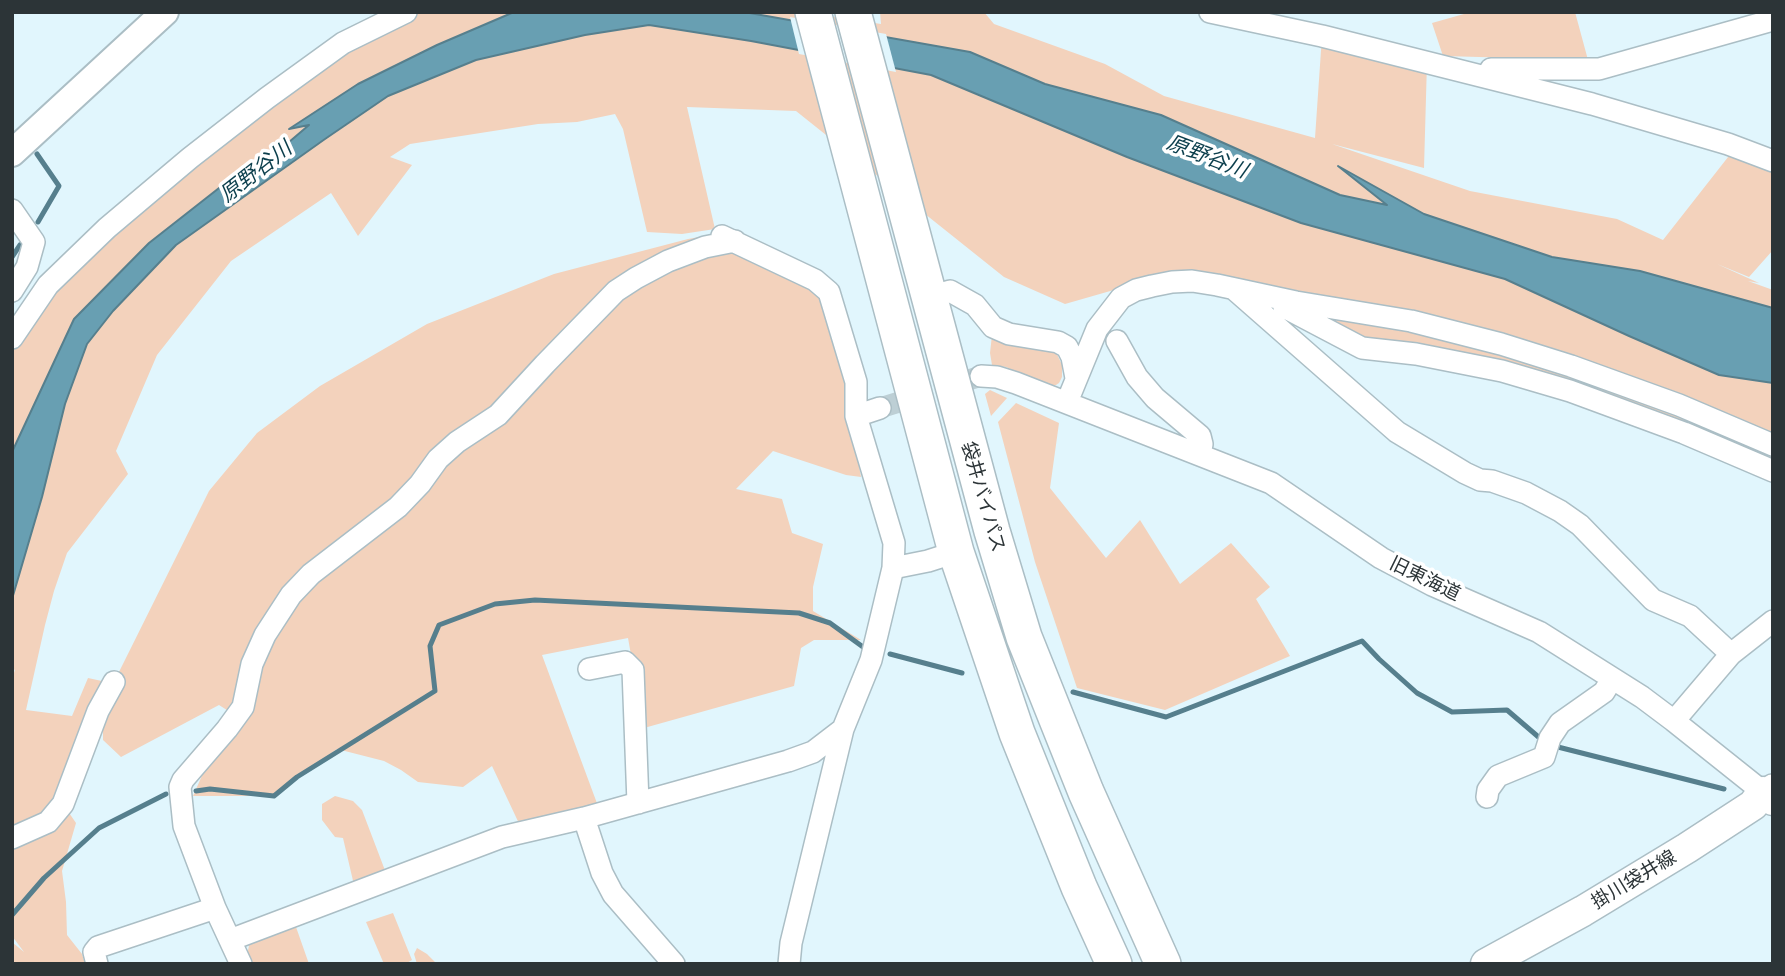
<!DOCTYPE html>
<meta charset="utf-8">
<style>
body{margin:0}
#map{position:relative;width:1785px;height:976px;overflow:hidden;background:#e1f6fd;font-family:Inter,sans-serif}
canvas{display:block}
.frame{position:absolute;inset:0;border:14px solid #2c3437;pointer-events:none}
</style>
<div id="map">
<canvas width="1785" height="976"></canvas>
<div class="frame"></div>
</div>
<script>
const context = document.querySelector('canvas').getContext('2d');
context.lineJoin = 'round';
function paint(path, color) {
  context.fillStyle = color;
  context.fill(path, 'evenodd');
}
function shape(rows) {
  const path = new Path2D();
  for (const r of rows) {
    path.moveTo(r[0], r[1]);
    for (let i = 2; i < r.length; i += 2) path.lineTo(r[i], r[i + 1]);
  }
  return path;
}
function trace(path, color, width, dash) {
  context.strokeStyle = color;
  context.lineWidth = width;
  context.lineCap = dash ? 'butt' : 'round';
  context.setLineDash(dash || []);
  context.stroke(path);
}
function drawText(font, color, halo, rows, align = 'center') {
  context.font = font + ' Inter,"Noto Sans JP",sans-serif';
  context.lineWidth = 7;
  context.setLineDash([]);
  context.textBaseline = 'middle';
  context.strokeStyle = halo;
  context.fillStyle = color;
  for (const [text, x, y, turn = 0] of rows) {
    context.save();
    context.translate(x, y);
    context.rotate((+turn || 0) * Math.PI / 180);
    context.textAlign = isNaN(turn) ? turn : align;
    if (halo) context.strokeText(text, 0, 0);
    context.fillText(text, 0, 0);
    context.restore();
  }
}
const green = shape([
 [417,12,803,12,881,24,880,12,984,12,994,24,1105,64,1164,96,1315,138,1322,36,1427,62,1424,168,1332,144,1470,191,1617,219,1663,240,1732,152,1773,170,1773,250,1749,277,1717,264,1759,283,1748,281,1773,290,1773,470,1654,417,1362,348,1282,305,1166,275,1065,304,1004,277,796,111,687,107,715,229,682,234,647,232,623,129,615,114,577,122,538,124,410,144,390,157,412,165,358,236,331,193,231,261,157,355,116,451,128,474,67,553,54,591,45,625,26,710,72,716,88,678,111,683,63,804,76,823,62,871,66,902,67,935,82,954,85,964,12,964,12,942,24,952,12,936,12,681,15,669,12,673,12,343,38,299,133,206,355,37],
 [1471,12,1575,12,1588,60,1443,56,1432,23],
 [721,233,821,294,846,390,861,477,846,475,773,451,736,489,782,499,792,533,823,544,813,587,813,611,861,640,814,640,801,648,794,686,644,728,628,638,542,655,598,806,523,832,492,766,463,787,418,782,401,770,384,761,337,749,274,796,193,796,230,712,219,705,121,757,103,740,103,727,114,682,209,491,257,433,320,386,427,324,554,274,688,239],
 [992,335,1056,352,1062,365,1062,377,1059,383,1056,385,1046,386,1006,367,992,365,990,353],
 [990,390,1007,398,991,416,985,394],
 [1016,403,1059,423,1050,488,1106,558,1140,520,1180,584,1231,543,1270,587,1256,599,1290,656,1165,710,1077,688,1035,562,998,422],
 [335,796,353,801,362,810,386,873,354,885,343,838,335,837,322,820,322,804],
 [393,913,412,960,405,964,384,964,366,922],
 [296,927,309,964,252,964,247,956,250,940],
 [417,948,427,954,437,964,417,964,414,954]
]);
const water = shape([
 [514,12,744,12,970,52,1045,84,1161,115,1340,195,1387,205,1338,166,1424,214,1552,257,1640,271,1773,308,1773,383,1719,375,1629,336,1505,279,1301,223,1127,157,931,75,751,41,649,25,585,35,476,60,388,96,325,139,176,245,113,311,87,344,65,404,42,497,12,599,12,452,74,319,149,243,242,170,268,160,309,125,289,129,358,84,437,45,514,12]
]);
const pier = shape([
 [790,17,886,34,896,72,799,54]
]);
const stream = shape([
 [37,154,59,186,38,222],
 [12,257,20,245],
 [890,654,962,673],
 [1073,692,1166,717,1362,641,1379,659,1417,693,1452,712,1507,710,1542,740],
 [1554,746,1724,789],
 [196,791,210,789,274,796,297,777,435,691,430,646,439,625,495,604,535,600,799,613,830,623,863,647],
 [12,915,44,878,99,828,166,794]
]);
const minorTunnel = shape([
 [880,408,981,376]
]);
const minor = shape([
 [1210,12,1322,36,1592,104,1728,144,1773,161],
 [1491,69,1599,69,1773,20],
 [12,210,34,242,27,267,12,291],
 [722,236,815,280,829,292,856,382,856,416,894,543,893,568,871,660,843,729,791,943,789,964],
 [1234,289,1397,432,1465,473,1480,480,1492,481,1526,493,1560,511,1580,525,1653,600,1690,616,1731,654],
 [929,297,950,291,975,305,993,327,1009,334,1058,342,1067,347,1072,357,1076,378],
 [1284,307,1362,348,1416,354,1502,371,1570,391,1684,433,1773,471],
 [12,338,48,285,107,228,190,158,267,98,343,43,406,12],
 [1117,341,1137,377,1155,398,1200,436,1202,444,1200,455],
 [981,376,997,377,1016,383,1271,483,1381,558,1432,585,1539,632,1642,697,1674,721,1763,792,1772,785],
 [1067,402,1097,329,1121,298,1136,290,1152,286,1172,282,1192,281,1217,285,1296,302,1411,321,1501,344,1571,366,1679,405,1773,445],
 [856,416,880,408],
 [893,568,928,561,956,552],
 [589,669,625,662,633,670,638,803],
 [1674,721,1731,654,1773,621],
 [1487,797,1488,790,1498,776,1544,757,1550,738,1560,723,1604,692,1612,679],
 [584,818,602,873,613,894,674,964],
 [12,838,48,822,63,804,98,711,114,682],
 [230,940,502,837,584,818,788,761,813,752,843,729],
 [97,964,94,952,98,947,215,908],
 [241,964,215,908,184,826,180,787,183,780,227,729,243,707,252,664,265,635,291,595,311,574,398,507,420,484,438,459,457,442,498,415,545,364,616,291,636,278,668,261,705,247,735,241]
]);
const tertiary = shape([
 [12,153,165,12]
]);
const secondary = shape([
 [1486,964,1583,911,1687,848,1753,805,1763,792,1773,800]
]);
const trunk = shape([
 [813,12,956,552,1017,733,1079,887,1114,964],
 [853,12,992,531,1024,637,1086,792,1163,964]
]);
const streetNames = [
 ["袋井バイパス",983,497,74],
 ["旧東海道",1425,579,26],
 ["掛川袋井線",1634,880,-31]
];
const waterNames = [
 ["原野谷川",1207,157,21],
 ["原野谷川",256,172,-38]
];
paint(green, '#f3d2bc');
paint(water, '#689fb2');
trace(water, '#567f8d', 2);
paint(pier, '#e1f6fd');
trace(stream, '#567f8d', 5);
trace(minorTunnel, '#bdcfd5', 21, [21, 10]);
trace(minor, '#abbec5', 24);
trace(tertiary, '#abbec5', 30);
trace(secondary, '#abbec5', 33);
trace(trunk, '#abbec5', 38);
trace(minor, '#fff', 21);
trace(tertiary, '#fff', 26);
trace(secondary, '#fff', 30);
trace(trunk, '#fff', 35);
drawText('19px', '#2c3437', '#fff', streetNames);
drawText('italic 21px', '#0b3e4c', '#fff', waterNames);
</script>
